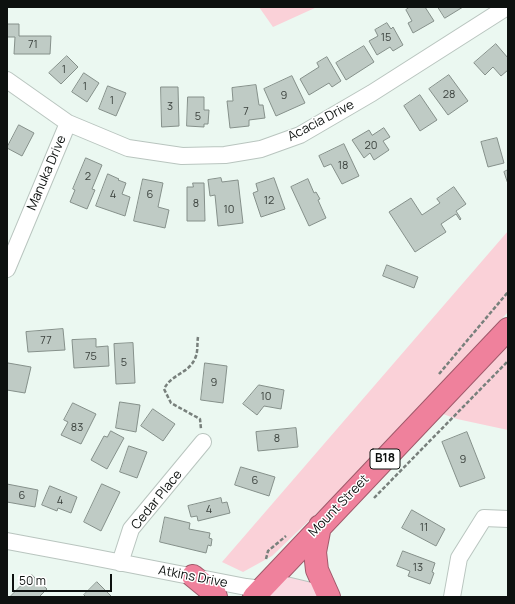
<!DOCTYPE html>
<html>
<head>
<meta charset="utf-8">
<style>
  body { margin:0 }
  #map { position:relative; width:515px; height:604px; overflow:hidden; background:#ebf8f1; font-family:Manrope,sans-serif }
  canvas { display:block }
  .frame { position:absolute; inset:0; border:8px solid #0d110f; pointer-events:none }
  .scale { position:absolute; left:12px; top:574px; width:100px; height:18px; box-sizing:border-box; border:2px solid #0d110f; border-top:0; padding-left:5px; font-size:12px; line-height:14px; white-space:nowrap; color:#0d110f; -webkit-text-stroke:3px #fff; paint-order:stroke }
</style>
</head>
<body>
<div id="map">
<canvas width="515" height="604"></canvas>
<div class="frame"></div>
<div class="scale">50 m</div>
</div>
<script>
const g = document.querySelector('canvas').getContext('2d');
g.lineJoin = 'round';
function paint(path, color) {
  g.fillStyle = color;
  g.fill(path, 'evenodd');
}
function trace(path, color, width, dash) {
  g.strokeStyle = color;
  g.lineWidth = width;
  g.lineCap = dash ? 'butt' : 'round';
  g.setLineDash(dash || []);
  g.stroke(path);
}
function write(font, color, halo, rows, align = 'center') {
  g.font = font + ' Manrope,sans-serif';
  g.lineWidth = 3;
  g.setLineDash([]);
  g.textBaseline = 'middle';
  g.strokeStyle = halo;
  g.fillStyle = color;
  for (const [text, x, y, turn = 0] of rows) {
    g.save();
    g.translate(x, y);
    g.rotate((+turn || 0) * Math.PI / 180);
    g.textAlign = isNaN(turn) ? turn : align;
    if (halo) g.strokeText(text, 0, 0);
    g.fillText(text, 0, 0);
    g.restore();
  }
}
paint(new Path2D(`
  M 259,7 L 317,7 L 273,27 Z
  M 508,231 L 508,312 L 369,463 L 272,556 L 243,572 L 222,562 Z
  M 508,341 L 508,430 L 457,419 L 440,413 Z`), '#fad1d8');
const building = new Path2D(`
  M 410,7 L 425,7 L 434,21 L 413,33 L 408,23 L 412,21 L 406,10 Z
  M 438,7 L 463,7 L 445,18 Z
  M 387,23 L 391,29 L 393,27 L 403,45 L 393,51 L 390,47 L 377,55 L 369,41 L 378,36 L 375,30 Z
  M 7,24 L 19,24 L 19,36 L 51,36 L 50,54 L 14,54 L 15,37 L 7,37 Z
  M 496,44 L 508,58 L 508,70 L 501,76 L 493,67 L 485,75 L 474,63 Z
  M 364,46 L 374,62 L 346,80 L 336,63 Z
  M 67,56 L 78,67 L 61,84 L 49,73 Z
  M 327,57 L 341,81 L 332,87 L 329,83 L 309,95 L 300,79 L 319,67 L 317,63 Z
  M 84,73 L 99,83 L 87,102 L 72,92 Z
  M 449,75 L 468,101 L 448,115 L 429,89 Z
  M 292,76 L 305,103 L 276,116 L 264,89 Z
  M 256,85 L 259,105 L 263,105 L 265,118 L 249,120 L 249,126 L 230,128 L 227,101 L 233,101 L 232,88 Z
  M 108,86 L 126,93 L 116,116 L 99,109 Z
  M 161,87 L 178,87 L 179,126 L 162,127 Z
  M 420,95 L 437,120 L 420,131 L 404,106 Z
  M 188,97 L 204,97 L 204,110 L 209,110 L 208,124 L 204,124 L 204,127 L 187,126 Z
  M 19,125 L 34,133 L 22,156 L 7,148 Z
  M 384,128 L 390,137 L 383,141 L 389,150 L 374,160 L 370,153 L 364,158 L 352,140 L 369,130 L 372,135 Z
  M 497,138 L 504,163 L 488,167 L 481,142 Z
  M 344,144 L 359,176 L 342,184 L 331,164 L 324,167 L 319,156 Z
  M 86,158 L 102,165 L 92,189 L 95,190 L 87,209 L 70,202 L 75,190 L 73,189 Z
  M 508,170 L 508,184 L 504,172 Z
  M 108,174 L 119,179 L 118,180 L 126,183 L 122,194 L 130,197 L 125,216 L 96,206 Z
  M 221,178 L 222,182 L 238,180 L 243,223 L 218,226 L 215,195 L 210,196 L 208,180 Z
  M 274,178 L 285,209 L 261,217 L 253,193 L 258,191 L 256,184 Z
  M 143,179 L 163,183 L 158,207 L 169,210 L 165,228 L 134,221 Z
  M 308,179 L 314,193 L 316,192 L 320,199 L 318,200 L 326,218 L 309,226 L 291,187 Z
  M 193,183 L 204,183 L 205,221 L 187,221 L 187,187 L 193,187 Z
  M 454,187 L 466,204 L 456,211 L 461,219 L 460,220 L 456,214 L 441,224 L 446,232 L 415,252 L 389,212 L 411,198 L 422,215 L 440,203 L 437,199 Z
  M 387,265 L 418,277 L 414,288 L 383,276 Z
  M 63,329 L 65,350 L 28,352 L 26,332 Z
  M 96,339 L 96,347 L 108,346 L 109,366 L 74,368 L 72,340 Z
  M 133,343 L 135,383 L 116,384 L 114,344 Z
  M 8,363 L 31,367 L 25,393 L 7,390 L 7,370 Z
  M 205,363 L 227,366 L 223,403 L 201,400 Z
  M 259,385 L 284,390 L 281,409 L 264,406 L 257,415 L 243,404 Z
  M 120,402 L 140,405 L 136,432 L 116,428 Z
  M 73,403 L 96,414 L 81,444 L 61,435 L 68,422 L 64,420 Z
  M 153,409 L 175,424 L 163,441 L 141,426 Z
  M 296,428 L 298,447 L 258,451 L 256,432 Z
  M 111,431 L 124,438 L 107,469 L 91,460 L 104,436 L 107,437 Z
  M 467,432 L 485,478 L 460,487 L 442,442 Z
  M 129,446 L 147,452 L 137,478 L 120,472 Z
  M 241,467 L 275,477 L 269,496 L 235,485 Z
  M 7,484 L 38,490 L 35,507 L 7,502 Z
  M 102,484 L 120,492 L 101,531 L 84,522 Z
  M 50,486 L 77,497 L 71,513 L 58,508 L 57,511 L 42,505 Z
  M 221,498 L 222,503 L 227,502 L 230,513 L 198,521 L 197,516 L 191,517 L 188,506 Z
  M 412,510 L 445,529 L 436,546 L 402,528 Z
  M 165,517 L 190,523 L 189,529 L 210,533 L 209,538 L 212,539 L 211,546 L 208,545 L 206,553 L 160,542 Z
  M 403,551 L 435,563 L 432,572 L 434,573 L 430,584 L 408,576 L 410,571 L 397,566 Z
  M 32,575 L 47,589 L 39,597 L 10,597 Z
  M 97,582 L 111,596 L 110,597 L 86,597 L 84,595 Z`);
paint(building, '#bfcbc5');
trace(building, '#85908a', 1);
const street = new Path2D(`
  M 7,80 L 68,123 L 7,269
  M 68,123 L 128,148 L 182,156 L 225,155 L 261,149 L 300,135 L 372,93 L 507,7
  M 7,541 L 82,555 L 246,587 L 262,589
  M 120,563 L 131,529 L 203,442
  M 452,597 L 459,558 L 484,518 L 508,519`);
const secondary = new Path2D(`
  M 262,589 L 281,587 L 323,597`);
const highway = new Path2D(`
  M 320,526 L 315,552 L 317,570 L 329,597
  M 193,576 L 215,594 L 216,597
  M 254,597 L 508,329`);
trace(street, '#b9c5bf', 18);
trace(secondary, '#b9c5bf', 24);
trace(highway, '#a05a6b', 24);
trace(new Path2D(`
  M 198,337 C 197,343 198,350 196,356 C 190,374 172,373 164,389 L 171,403 L 200,419 L 201,429
  M 439,374 L 508,292
  M 374,498 L 508,361
  M 266,559 L 268,551 L 286,536`), '#78807c', 2.5, [4, 2]);
trace(street, '#fff', 16);
trace(secondary, '#fad9e1', 22);
trace(highway, '#ef819c', 22);
write('11px', '#3a403c', null, [
  ["15",386,38],
  ["71",33,45],
  ["1",64,70],
  ["1",85,87],
  ["28",449,95],
  ["9",284,96],
  ["1",112,101],
  ["3",170,107],
  ["7",246,112],
  ["5",198,117],
  ["20",371,146],
  ["18",343,166],
  ["2",88,177],
  ["4",113,195],
  ["6",150,195],
  ["12",269,201],
  ["8",196,204],
  ["10",229,210],
  ["77",46,341],
  ["75",91,357],
  ["5",124,363],
  ["9",214,383],
  ["10",266,397],
  ["83",77,428],
  ["8",277,439],
  ["9",463,460],
  ["6",255,481],
  ["6",22,496],
  ["4",60,501],
  ["4",209,510],
  ["11",424,528],
  ["13",418,568]
]);
for (const [x, y, w] of [
  [385,459,30]
]) {
  const box = new Path2D();
  box.roundRect(x - w / 2, y - 10, w, 20, 3);
  g.fillStyle = '#fff';
  g.fill(box);
  trace(box, '#0d110f', 1);
}
write('bold 12px', '#0d110f', null, [
  ["B18",385,459]
]);
write('13px', '#0d110f', '#fff', [
  ["Acacia Drive",321,121,-28],
  ["Manuka Drive",47,173,-67],
  ["Cedar Place",157,500,-51],
  ["Mount Street",339,506,-46],
  ["Atkins Drive",193,577,11]
]);
</script>
</body>
</html>
